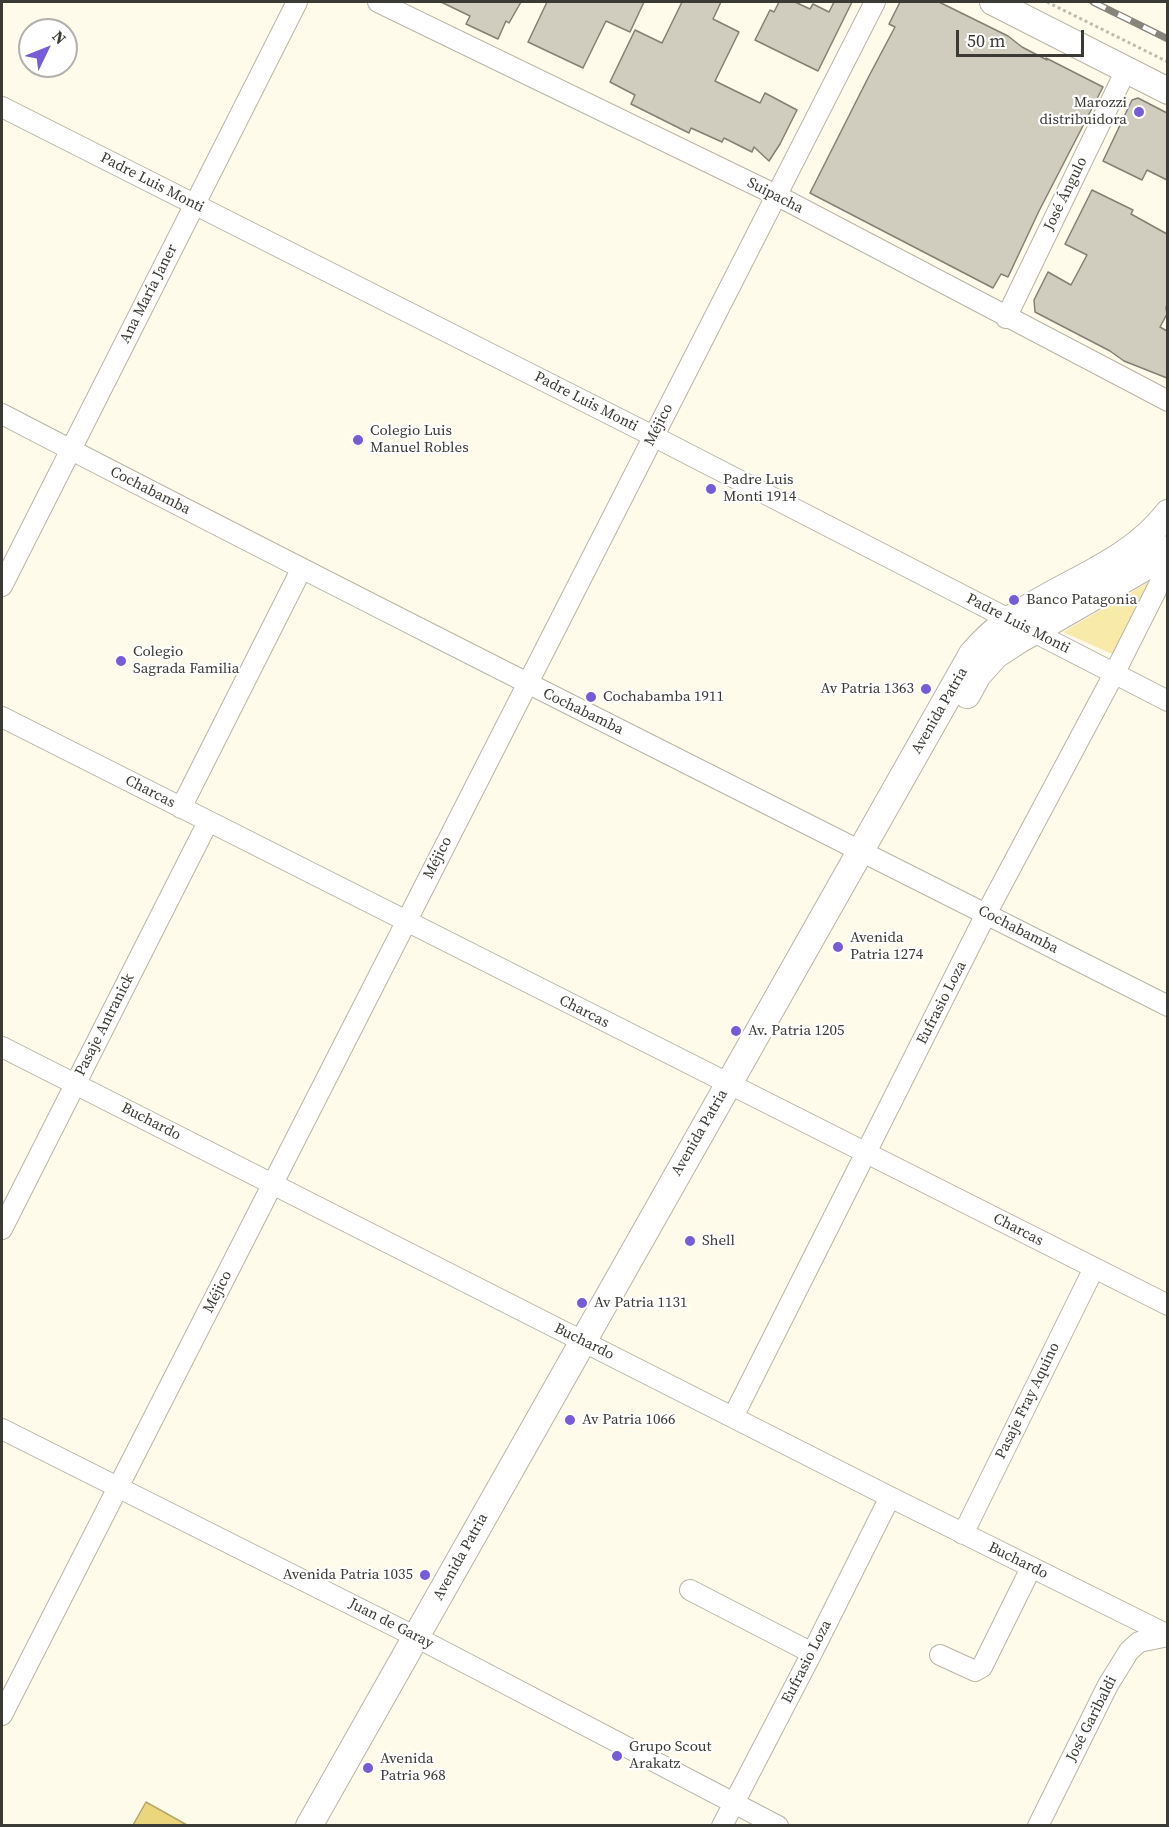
<!DOCTYPE html>
<html>
<head>
<meta charset="utf-8">
<style>
  body { margin:0 }
  #map { position:relative; width:1169px; height:1827px; overflow:hidden; background:#fefbeb; font-family:"Source Serif 4",serif }
  canvas { display:block }
  .frame { position:absolute; inset:0; border:3px solid #3b3a34; pointer-events:none }
  .north { position:absolute; left:18px; top:18px; width:60px; height:60px; box-sizing:border-box; background:#fff; border:2px solid #b1b0ae; border-radius:50%; rotate:47deg; font-size:16px; font-weight:700; line-height:24px; text-align:center; color:#3b3a34 }
  .north::after { content:''; display:block; margin:auto; width:21px; height:27px; background:#775cd7; clip-path:polygon(50% 0,100% 100%,50% 72%,0 100%) }
  .scale { position:absolute; left:956px; top:30px; width:128px; height:27px; box-sizing:border-box; border:3px solid #3b3a34; border-top:0; padding-left:8px; font-size:18px; line-height:21px; white-space:nowrap; color:#3b3a34; -webkit-text-stroke:4px #fff; paint-order:stroke }
</style>
</head>
<body>
<div id="map">
<canvas width="1169" height="1827"></canvas>
<div class="frame"></div>
<div class="north">N</div>
<div class="scale">50 m</div>
</div>
<script>
const g = document.querySelector('canvas').getContext('2d');
g.lineJoin = 'round';
function paint(path, color) {
  g.fillStyle = color;
  g.fill(path, 'evenodd');
}
function trace(path, color, width, dash) {
  g.strokeStyle = color;
  g.lineWidth = width;
  g.lineCap = dash ? 'butt' : 'round';
  g.setLineDash(dash || []);
  g.stroke(path);
}
function write(font, color, halo, rows, align = 'center') {
  g.font = font + ' "Source Serif 4",serif';
  g.lineWidth = 4.5;
  g.setLineDash([]);
  g.textBaseline = 'middle';
  g.strokeStyle = halo;
  g.fillStyle = color;
  for (const [text, x, y, turn = 0] of rows) {
    g.save();
    g.translate(x, y);
    g.rotate((+turn || 0) * Math.PI / 180);
    g.textAlign = isNaN(turn) ? turn : align;
    if (halo) g.strokeText(text, 0, 0);
    g.fillText(text, 0, 0);
    g.restore();
  }
}
paint(new Path2D(`
  M 1149,582 L 1114,655 L 1063,632 Z`), '#f8eaa9');
const water = new Path2D(`
  M 146,1802 L 187,1825 L 133,1825 Z`);
paint(water, '#ebd67e');
trace(water, '#b6a768', 1.5);
const building = new Path2D(`
  M 441,2 L 521,2 L 509,23 L 506,21 L 498,39 L 466,24 L 470,16 Z
  M 547,2 L 644,2 L 630,32 L 606,21 L 583,68 L 528,42 Z
  M 682,2 L 721,2 L 713,19 L 739,32 L 715,81 L 760,103 L 765,93 L 797,110 L 780,144 L 769,161 L 754,147 L 752,152 L 724,138 L 722,142 L 691,128 L 689,133 L 631,104 L 635,95 L 610,82 L 635,30 L 662,43 Z
  M 779,2 L 795,2 L 810,9 L 813,4 L 829,12 L 834,2 L 852,2 L 818,71 L 755,40 L 770,10 L 774,12 Z
  M 900,2 L 939,2 L 1008,36 L 1022,47 L 1047,60 L 1046,58 L 1103,87 L 1039,211 L 1008,277 L 1001,274 L 993,288 L 810,193 L 869,76 L 895,27 L 889,24 Z
  M 1138,98 L 1167,113 L 1167,180 L 1147,170 L 1142,180 L 1103,161 L 1132,100 Z
  M 1092,190 L 1133,210 L 1131,214 L 1167,234 L 1167,304 L 1166,308 L 1167,314 L 1160,327 L 1167,331 L 1167,378 L 1124,361 L 1110,351 L 1035,312 L 1034,300 L 1048,272 L 1071,285 L 1087,255 L 1065,244 Z`);
paint(building, '#d0cdbe');
trace(building, '#838073', 1.5);
const minor = new Path2D(`
  M 378,2 L 776,195 L 1168,401
  M 2,107 L 653,436 L 1168,701
  M 1006,318 L 1126,70
  M 2,414 C 389,615 778,809 1168,1006
  M 2,586 L 297,2
  M 2,717 L 1168,1305
  M 181,808 L 301,570
  M 2,1047 L 890,1497 L 1168,1635
  M 2,1229 L 208,822
  M 733,1417 L 986,914 L 1114,674 L 1168,567
  M 2,1429 L 416,1637 L 778,1826
  M 963,1534 L 1094,1268
  M 690,1590 L 812,1653
  M 940,1655 L 975,1671 L 982,1667 L 1031,1568
  M 2,1715 L 875,2
  M 722,1826 L 812,1653 L 890,1497
  M 1038,1826 L 1108,1685 L 1129,1651 L 1139,1642 L 1168,1636`);
const major = new Path2D(`
  M 993,2 L 1168,91
  M 967,695 L 978,675 L 996,655 L 1019,640 L 1149,565 L 1168,549
  M 309,1826 L 972,654 C 983,641 995,630 1009,620 C 1061,583 1128,565 1168,513`);
trace(minor, '#b8b5a6', 22);
trace(major, '#b8b5a6', 28);
trace(new Path2D(`
  M 1047,2 L 1168,62`), '#bebcaf', 3, [3, 3]);
trace(minor, '#fff', 20);
trace(major, '#fff', 26);
const rail = new Path2D(`
  M 1093,2 L 1168,39`);
trace(rail, '#87857b', 7);
trace(rail, '#fff', 4.5, [14]);
for (const [x, y, r, color] of [
  [1139,112,6,"#775cd7"],
  [358,440,6,"#775cd7"],
  [711,489,6,"#775cd7"],
  [1014,600,6,"#775cd7"],
  [121,661,6,"#775cd7"],
  [926,689,6,"#775cd7"],
  [591,697,6,"#775cd7"],
  [838,947,6,"#775cd7"],
  [736,1031,6,"#775cd7"],
  [690,1241,6,"#775cd7"],
  [582,1303,6,"#775cd7"],
  [570,1420,6,"#775cd7"],
  [425,1575,6,"#775cd7"],
  [617,1756,6,"#775cd7"],
  [368,1768,6,"#775cd7"]
]) {
  const dot = new Path2D();
  dot.arc(x, y, r, 0, 2 * Math.PI);
  g.fillStyle = color;
  g.fill(dot);
  trace(dot, '#fff', 2);
}
write('15px', '#3b3a34', '#fff', [
  ["Marozzi",1127,103,"right"],
  ["distribuidora",1127,120,"right"],
  ["Colegio Luis",370,431],
  ["Manuel Robles",370,448],
  ["Padre Luis",723,480],
  ["Monti 1914",723,497],
  ["Banco Patagonia",1026,600],
  ["Colegio",133,652],
  ["Sagrada Familia",133,669],
  ["Av Patria 1363",914,689,"right"],
  ["Cochabamba 1911",603,697],
  ["Avenida",850,938],
  ["Patria 1274",850,955],
  ["Av. Patria 1205",748,1031],
  ["Shell",702,1241],
  ["Av Patria 1131",594,1303],
  ["Av Patria 1066",582,1420],
  ["Avenida Patria 1035",413,1575,"right"],
  ["Grupo Scout",629,1747],
  ["Arakatz",629,1764],
  ["Avenida",380,1759],
  ["Patria 968",380,1776]
], 'left');
write('15px', '#3b3a34', '#fff', [
  ["Padre Luis Monti",152,183,27],
  ["José Ángulo",1066,194,-64],
  ["Suipacha",775,196,27],
  ["Ana María Janer",149,294,-63],
  ["Padre Luis Monti",586,402,27],
  ["Méjico",659,425,-63],
  ["Cochabamba",150,491,27],
  ["Padre Luis Monti",1018,624,27],
  ["Avenida Patria",940,711,-60],
  ["Cochabamba",583,712,26],
  ["Charcas",150,792,27],
  ["Méjico",438,858,-63],
  ["Cochabamba",1018,930,27],
  ["Eufrasio Loza",942,1003,-63],
  ["Charcas",584,1012,27],
  ["Pasaje Antranick",105,1025,-63],
  ["Buchardo",151,1122,27],
  ["Avenida Patria",700,1133,-60],
  ["Charcas",1018,1230,27],
  ["Méjico",218,1292,-63],
  ["Buchardo",584,1342,26],
  ["Pasaje Fray Aquino",1028,1401,-64],
  ["Avenida Patria",461,1557,-61],
  ["Buchardo",1018,1561,26],
  ["Juan de Garay",391,1624,27],
  ["Eufrasio Loza",807,1662,-63],
  ["José Garibaldi",1092,1719,-63]
]);
</script>
</body>
</html>
